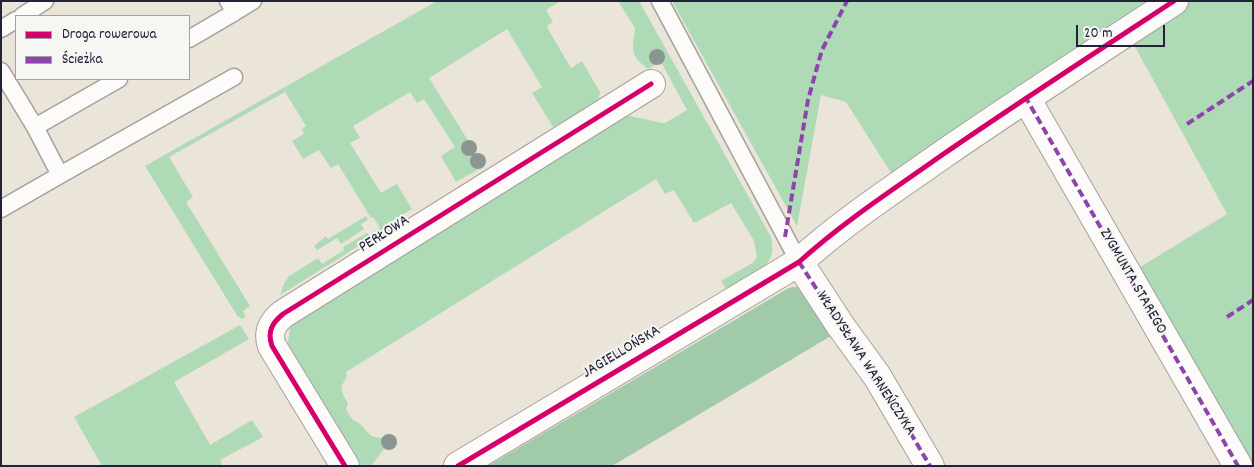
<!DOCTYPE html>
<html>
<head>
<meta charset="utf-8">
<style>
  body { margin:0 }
  #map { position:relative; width:1254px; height:467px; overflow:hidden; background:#eae4d9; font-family:Dekko,sans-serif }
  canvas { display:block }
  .frame { position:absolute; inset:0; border:2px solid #22223b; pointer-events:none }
  .legend { position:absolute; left:15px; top:15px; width:175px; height:65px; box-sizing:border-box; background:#f6f6f2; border:1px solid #a1a1a9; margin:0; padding:6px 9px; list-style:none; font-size:15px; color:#22223b }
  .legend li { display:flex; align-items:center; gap:10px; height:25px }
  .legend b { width:25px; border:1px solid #a1a1a9 }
  .scale { position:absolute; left:1076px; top:25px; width:89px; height:22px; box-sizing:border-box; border:2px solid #22223b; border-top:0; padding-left:6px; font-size:15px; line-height:18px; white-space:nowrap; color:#22223b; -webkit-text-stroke:4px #f6f6f2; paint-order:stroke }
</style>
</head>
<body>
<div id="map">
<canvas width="1254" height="467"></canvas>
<div class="frame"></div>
<ul class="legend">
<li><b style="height:6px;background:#d6006c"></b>Droga rowerowa</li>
<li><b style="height:6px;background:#8e44ad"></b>Ścieżka</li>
</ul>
<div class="scale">20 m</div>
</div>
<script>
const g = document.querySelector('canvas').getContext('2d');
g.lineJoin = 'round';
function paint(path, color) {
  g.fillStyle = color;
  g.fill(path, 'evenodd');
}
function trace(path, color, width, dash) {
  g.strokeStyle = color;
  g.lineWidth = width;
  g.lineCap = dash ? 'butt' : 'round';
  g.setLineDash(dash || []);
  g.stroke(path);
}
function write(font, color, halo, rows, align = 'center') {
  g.font = font + ' Dekko,sans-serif';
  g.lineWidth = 4;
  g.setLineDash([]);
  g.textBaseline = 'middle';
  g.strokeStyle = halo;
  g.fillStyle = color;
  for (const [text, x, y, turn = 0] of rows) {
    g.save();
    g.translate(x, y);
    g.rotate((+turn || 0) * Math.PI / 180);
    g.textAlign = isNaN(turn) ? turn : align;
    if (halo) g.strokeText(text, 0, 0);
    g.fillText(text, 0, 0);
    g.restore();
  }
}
paint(new Path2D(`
  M 437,1 L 560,1 L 546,10 L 553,22 L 547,26 L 548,29 L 571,68 L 582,61 L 600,92 L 598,101 L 553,127 L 532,93 L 542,87 L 507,29 L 429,78 L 484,166 L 456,182 L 441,156 L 455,147 L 424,99 L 417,103 L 410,92 L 353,126 L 360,138 L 350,143 L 381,193 L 397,184 L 412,209 L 387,224 L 389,227 L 280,295 L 284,284 L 289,276 L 318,258 L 322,264 L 344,250 L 343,247 L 367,233 L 369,235 L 380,228 L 373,217 L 371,218 L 338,164 L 331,168 L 319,150 L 303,159 L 292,141 L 304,134 L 302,129 L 306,126 L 285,92 L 169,157 L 193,197 L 186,202 L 250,306 L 243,311 L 246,317 L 241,319 L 239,316 L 238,317 L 145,166 Z
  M 618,1 L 639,1 L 771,237 C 776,258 767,266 750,276 C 742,280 735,285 727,290 L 721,281 L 754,262 L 757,257 L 754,241 L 731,203 L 694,223 L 674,190 L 665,194 L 656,179 L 346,372 L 347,376 C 339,390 341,390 348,404 L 346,409 C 348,413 350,417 353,420 C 355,421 358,422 360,424 C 370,433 366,437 383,438 L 381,444 L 384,449 L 371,466 L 362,466 L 288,344 L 290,326 L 624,117 L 630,116 L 662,123 L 665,123 L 687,110 L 661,62 L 648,69 C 628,54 633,49 635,28 Z
  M 672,1 L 1253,1 L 1253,466 L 1252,466 L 1242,449 L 1140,267 L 1227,214 L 1122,23 L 893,176 L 846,102 L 821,95 L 797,226 Z
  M 366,216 L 368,220 L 361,224 L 364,229 L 341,244 L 337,238 L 317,250 L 314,246 L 326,236 L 328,239 Z
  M 240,325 L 249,339 L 174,382 L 210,445 L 252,420 L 263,437 L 220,460 L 223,466 L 102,466 L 74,417 Z`), '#aedbb5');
paint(new Path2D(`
  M 792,287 L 797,287 L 802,290 L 831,336 L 612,466 L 488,466 L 787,289 Z`), '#a1caa8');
const service = new Path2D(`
  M 660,1 L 799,262
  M 235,12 L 253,1
  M 22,16 L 45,1
  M 1,29 L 16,20
  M 189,39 L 235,12 L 228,1
  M 1,71 L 35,127 L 60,175 L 1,209
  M 35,127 L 119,79
  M 60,175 L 234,77`);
const minor = new Path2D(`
  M 1026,98 L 1238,466
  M 799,262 L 840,325 L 877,376 L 930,466
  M 345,466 L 272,346 C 267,332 272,323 283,314 L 651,84
  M 458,466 L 799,262 C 843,222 894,189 942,155 C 1019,102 1096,52 1174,1`);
trace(service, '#a4a19e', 19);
trace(minor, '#a4a19e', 30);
trace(service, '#fcfbf9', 16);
trace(minor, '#fcfbf9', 28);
trace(new Path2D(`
  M 1024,99 L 1026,98 L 1238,466
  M 1187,124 L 1253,81
  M 785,237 L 808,100 L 816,71 L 822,50 L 847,1
  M 799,262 L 840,325 L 877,376 L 930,466
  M 1227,317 L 1253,300`), '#8e44ad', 4, [8, 4]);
trace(new Path2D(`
  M 345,466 L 272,346 C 267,332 272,323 283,314 L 651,84
  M 458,466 L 799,262 C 843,222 894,189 942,155 C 1019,102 1096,52 1174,1`), '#d6006c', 5);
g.fillStyle = '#8b9692';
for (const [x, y] of [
  [657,57],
  [469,148],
  [478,161],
  [389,442]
]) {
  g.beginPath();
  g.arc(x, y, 8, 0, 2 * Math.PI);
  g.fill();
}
write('16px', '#22223b', '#f6f6f2', [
  ["PERŁOWA",385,235,-32],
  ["ZYGMUNTA STAREGO",1132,282,60],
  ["JAGIELLOŃSKA",622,353,-31],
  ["WŁADYSŁAWA WARNEŃCZYKA",865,364,57]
]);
</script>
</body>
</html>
